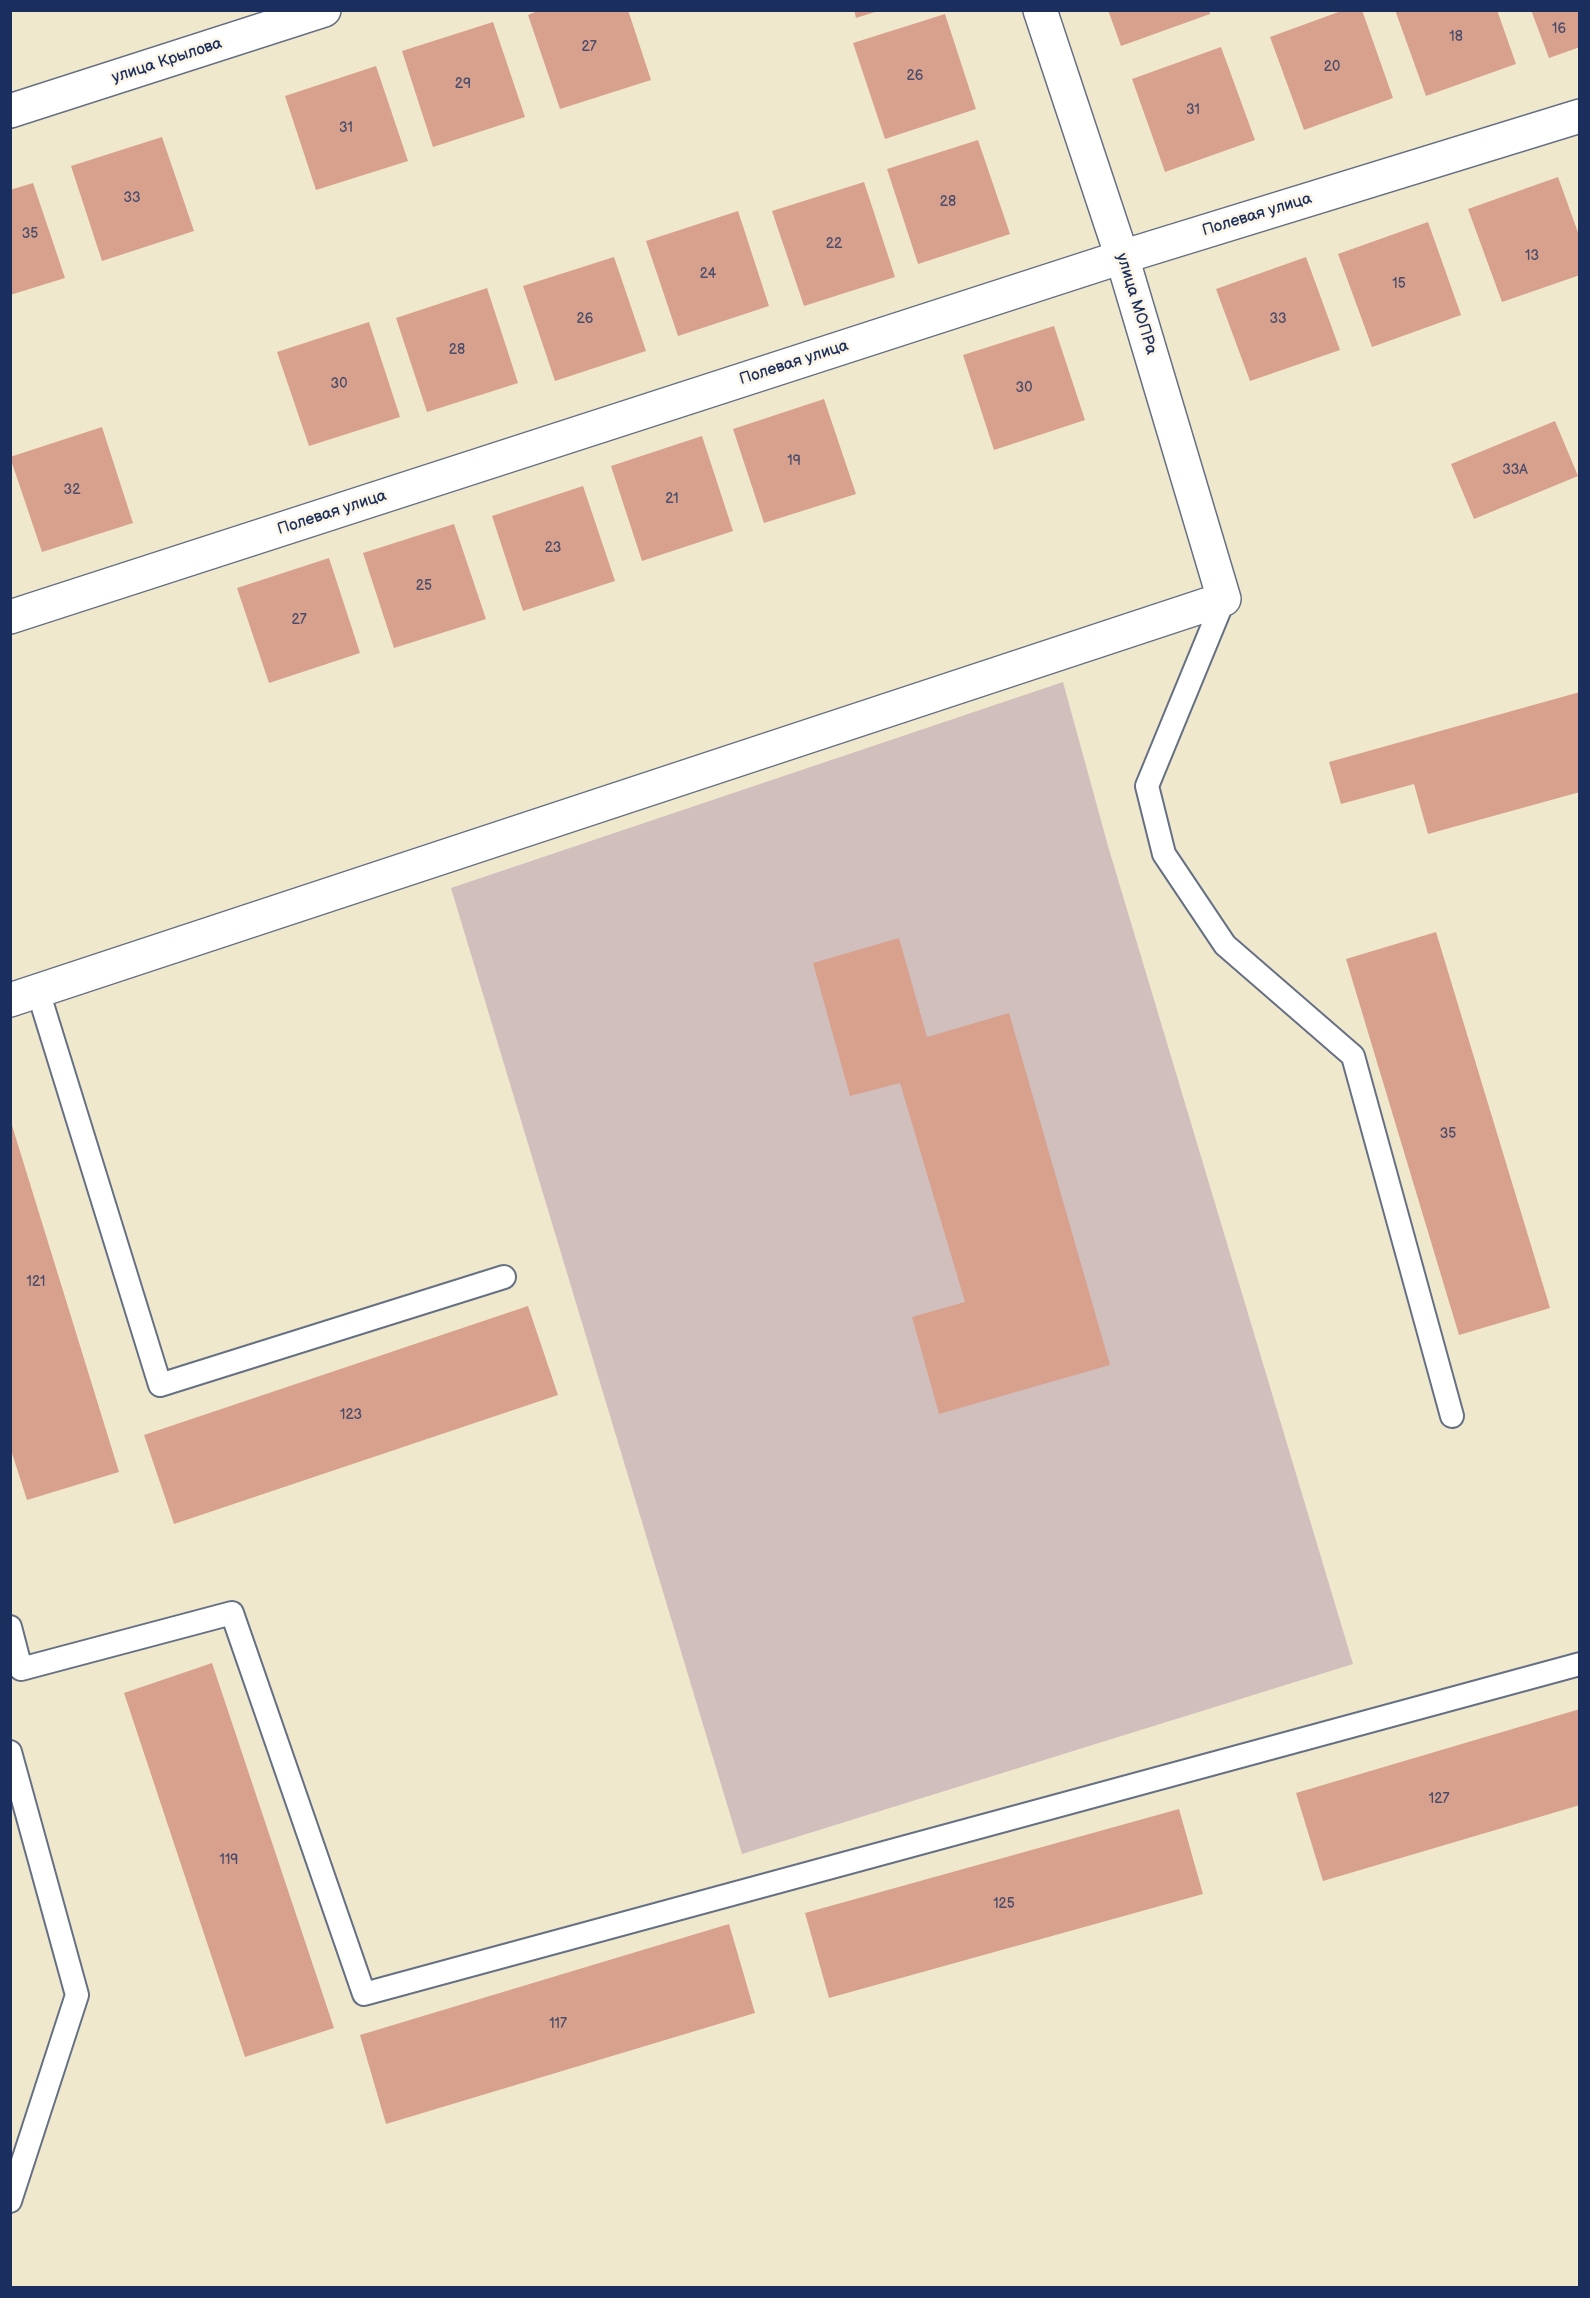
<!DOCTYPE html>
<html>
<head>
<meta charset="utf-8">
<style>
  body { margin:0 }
  #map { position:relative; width:1590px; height:2298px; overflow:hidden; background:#f0e8cc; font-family:"Balsamiq Sans",sans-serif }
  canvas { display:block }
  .frame { position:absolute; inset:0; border:12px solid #1b2f5e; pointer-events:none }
</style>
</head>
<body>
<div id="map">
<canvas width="1590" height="2298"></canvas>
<div class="frame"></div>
</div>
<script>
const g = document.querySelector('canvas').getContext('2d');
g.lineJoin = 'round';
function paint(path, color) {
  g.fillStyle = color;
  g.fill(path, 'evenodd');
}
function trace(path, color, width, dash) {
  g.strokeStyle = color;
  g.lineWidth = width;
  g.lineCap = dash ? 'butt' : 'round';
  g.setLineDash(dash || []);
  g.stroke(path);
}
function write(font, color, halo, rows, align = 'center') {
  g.font = font + ' "Balsamiq Sans",sans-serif';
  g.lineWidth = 5;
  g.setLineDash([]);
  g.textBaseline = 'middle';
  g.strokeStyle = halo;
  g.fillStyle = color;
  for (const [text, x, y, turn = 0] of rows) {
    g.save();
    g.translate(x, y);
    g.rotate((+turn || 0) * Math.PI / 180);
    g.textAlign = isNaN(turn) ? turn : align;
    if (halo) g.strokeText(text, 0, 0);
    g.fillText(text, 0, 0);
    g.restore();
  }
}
paint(new Path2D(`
  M 1063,682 L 1108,846 L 1353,1664 L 742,1854 L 451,888 Z`), '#d1bfbe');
paint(new Path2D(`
  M 540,10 L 628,10 L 651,80 L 560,109 L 528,15 Z
  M 854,10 L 877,10 L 878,11 L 856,18 Z
  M 1108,10 L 1209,10 L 1210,14 L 1121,46 Z
  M 1344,10 L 1362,10 L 1393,98 L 1304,130 L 1270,37 Z
  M 1395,10 L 1497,10 L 1516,64 L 1426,96 Z
  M 1531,10 L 1580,10 L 1580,47 L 1549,58 Z
  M 945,14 L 976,109 L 885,139 L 853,43 Z
  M 493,22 L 525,117 L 433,147 L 402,51 Z
  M 1221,47 L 1255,140 L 1165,172 L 1132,79 Z
  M 376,66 L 408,161 L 316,190 L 285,96 Z
  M 162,137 L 194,231 L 102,261 L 71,166 Z
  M 978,140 L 1010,234 L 918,264 L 887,169 Z
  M 1558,177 L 1580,238 L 1580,275 L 1502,302 L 1468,209 Z
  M 864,182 L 895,277 L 804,306 L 772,211 Z
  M 33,183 L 65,278 L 10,295 L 10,190 Z
  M 738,211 L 769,306 L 678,336 L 646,241 Z
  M 1428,222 L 1461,315 L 1372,347 L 1338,254 Z
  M 614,257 L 646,351 L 555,381 L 523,286 Z
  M 1306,257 L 1340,350 L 1250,381 L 1216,289 Z
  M 487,288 L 518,383 L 427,412 L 396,318 Z
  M 369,322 L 400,417 L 309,446 L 277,352 Z
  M 1054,326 L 1085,420 L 994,450 L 963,355 Z
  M 824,399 L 856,494 L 764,523 L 733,429 Z
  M 1555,421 L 1578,476 L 1474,519 L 1451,464 Z
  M 102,427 L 133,523 L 42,552 L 10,457 Z
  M 702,436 L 733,531 L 642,561 L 611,466 Z
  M 583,486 L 615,581 L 523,611 L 492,516 Z
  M 454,524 L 486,619 L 394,648 L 363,553 Z
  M 329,558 L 360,653 L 269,683 L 237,588 Z
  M 1580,692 L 1580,792 L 1428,834 L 1414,784 L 1341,804 L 1329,762 Z
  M 1436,932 L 1550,1308 L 1459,1335 L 1346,959 Z
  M 899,938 L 927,1037 L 1009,1013 L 1110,1365 L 939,1414 L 912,1317 L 965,1302 L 900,1083 L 850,1096 L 813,963 Z
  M 10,1119 L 119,1472 L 27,1500 L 10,1447 Z
  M 528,1306 L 558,1395 L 174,1524 L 144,1435 Z
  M 212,1663 L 334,2028 L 245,2057 L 124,1693 Z
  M 1580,1709 L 1580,1805 L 1323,1881 L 1296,1793 Z
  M 1179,1809 L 1203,1894 L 829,1998 L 805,1913 Z
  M 729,1924 L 755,2013 L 386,2124 L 360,2035 Z`), '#d7a18d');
const service = new Path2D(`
  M 1224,599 L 1147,786 L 1164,854 L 1225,945 L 1353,1056 L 1452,1416
  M 38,991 L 160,1385 L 504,1277
  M 10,1627 L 21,1669 L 232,1613 L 364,1994 L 1580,1664
  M 10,1752 L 77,1995 L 10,2201`);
const minor = new Path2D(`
  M 10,111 L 324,10
  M 10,617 L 1122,257 L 1580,116
  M 10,1000 L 1224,599 L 1122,257 L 1040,10`);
trace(service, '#667084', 26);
trace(minor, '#667084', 36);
trace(service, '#fff', 22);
trace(minor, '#fff', 33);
write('14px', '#4a4c6a', null, [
  ["16",1559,29],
  ["18",1456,37],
  ["27",589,47],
  ["20",1332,67],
  ["26",915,76],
  ["29",463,84],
  ["31",1193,110],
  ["31",346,128],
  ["33",132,198],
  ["28",948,202],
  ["35",30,234],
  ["22",834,244],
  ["13",1532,256],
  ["24",708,274],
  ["15",1399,284],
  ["26",585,319],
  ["33",1278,319],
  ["28",457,350],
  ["30",339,384],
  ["30",1024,388],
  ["19",794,461],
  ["33А",1515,470],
  ["32",72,490],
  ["21",672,499],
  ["23",553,548],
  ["25",424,586],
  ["27",299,620],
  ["35",1448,1134],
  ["121",36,1282],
  ["123",351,1415],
  ["127",1439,1799],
  ["119",229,1860],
  ["125",1004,1904],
  ["117",558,2024]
]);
write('16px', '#1b2f5e', '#fcf5e5', [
  ["улица Крылова",167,61,-18],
  ["Полевая улица",1257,215,-17],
  ["улица МОПРа",1136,304,73],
  ["Полевая улица",794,363,-18],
  ["Полевая улица",332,513,-18]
]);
</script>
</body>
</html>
